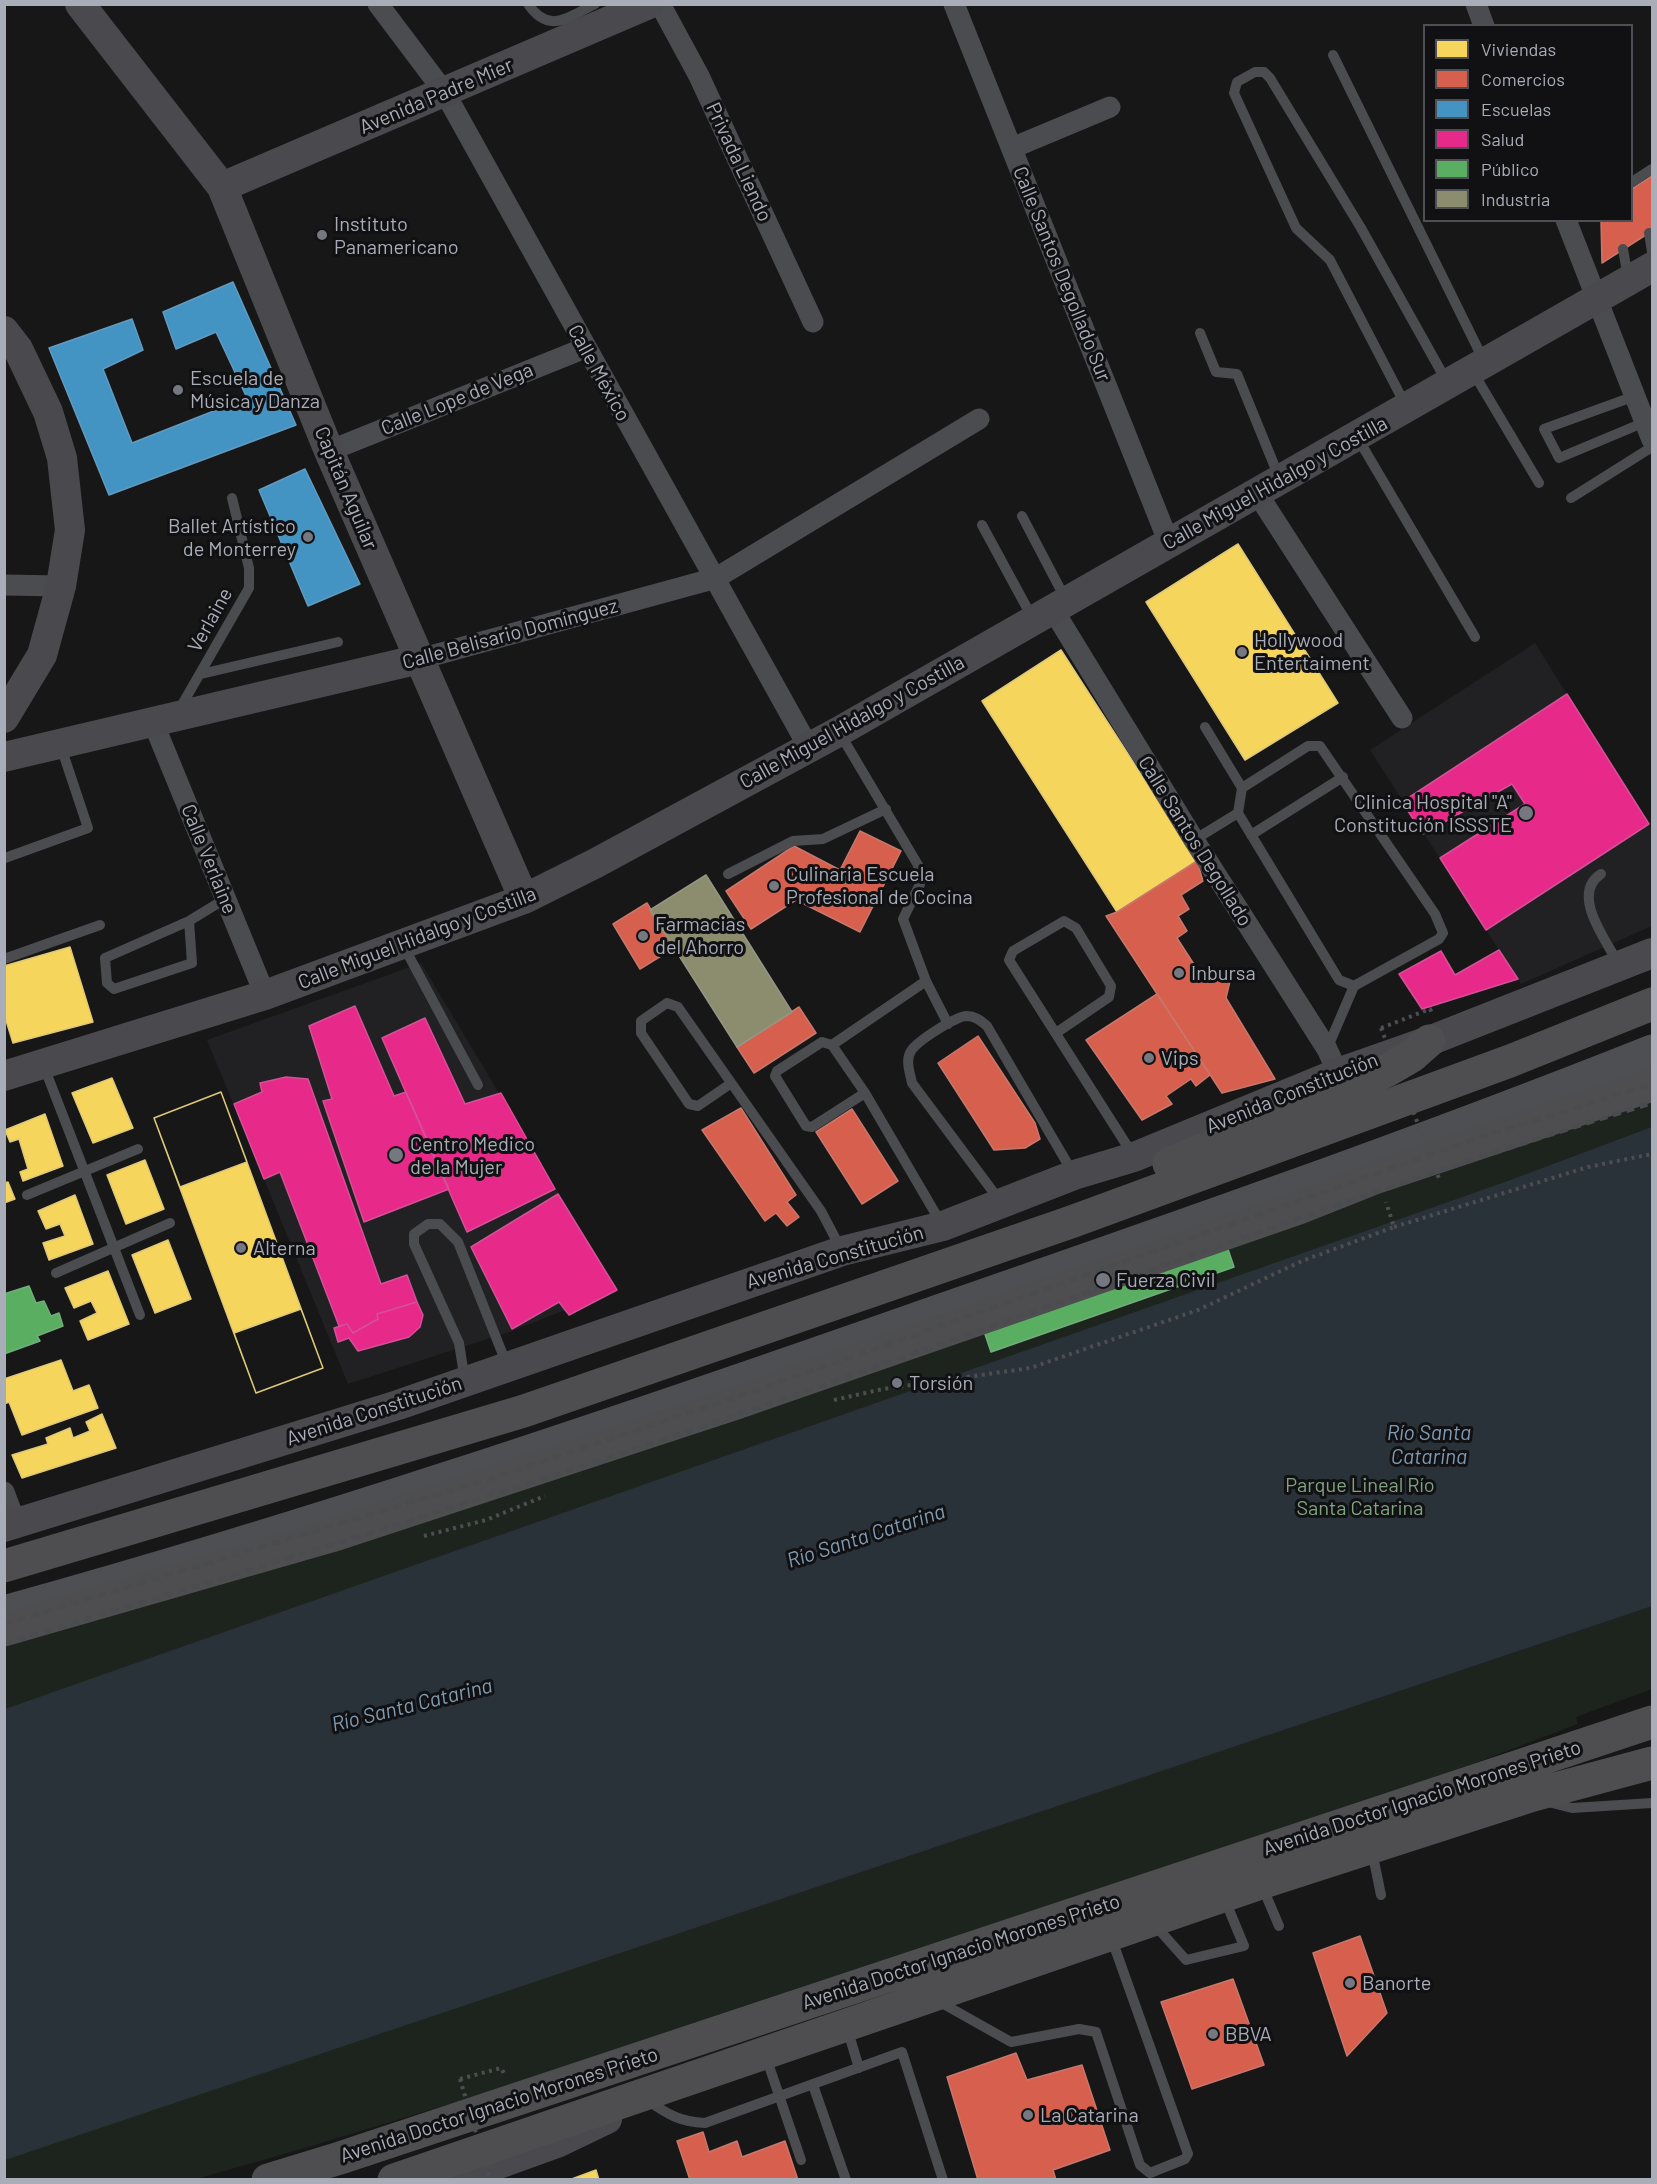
<!DOCTYPE html>
<html>
<head>
<meta charset="utf-8">
<style>
  body { margin:0 }
  #map { position:relative; width:1657px; height:2184px; overflow:hidden; background:#171717; font-family:Barlow,sans-serif }
  canvas { display:block }
  .frame { position:absolute; inset:0; border:6px solid #a8adb8; pointer-events:none }
  .legend { position:absolute; left:1423px; top:24px; width:210px; height:198px; box-sizing:border-box; background:#111113; border:2px solid #4d4f55; margin:0; padding:8px 10px; list-style:none; font-size:18px; color:#a8adb8 }
  .legend li { display:flex; align-items:center; gap:12px; height:30px }
  .legend b { width:30px; border:2px solid #4d4f55 }
</style>
</head>
<body>
<div id="map">
<canvas width="1657" height="2184"></canvas>
<div class="frame"></div>
<ul class="legend">
<li><b style="height:16px;background:#f6d55c"></b>Viviendas</li>
<li><b style="height:16px;background:#d6604d"></b>Comercios</li>
<li><b style="height:16px;background:#4393c3"></b>Escuelas</li>
<li><b style="height:16px;background:#e7298a"></b>Salud</li>
<li><b style="height:16px;background:#5aae61"></b>Público</li>
<li><b style="height:16px;background:#8c8c6e"></b>Industria</li>
</ul>
</div>
<script>
const g = document.querySelector('canvas').getContext('2d');
g.lineJoin = 'round';
function paint(path, color) {
  g.fillStyle = color;
  g.fill(path, 'evenodd');
}
function trace(path, color, width, dash) {
  g.strokeStyle = color;
  g.lineWidth = width;
  g.lineCap = dash ? 'butt' : 'round';
  g.setLineDash(dash || []);
  g.stroke(path);
}
function write(font, color, halo, rows, align = 'center') {
  g.font = font + ' Barlow,sans-serif';
  g.lineWidth = 6;
  g.setLineDash([]);
  g.textBaseline = 'middle';
  g.strokeStyle = halo;
  g.fillStyle = color;
  for (const [text, x, y, turn = 0] of rows) {
    g.save();
    g.translate(x, y);
    g.rotate((+turn || 0) * Math.PI / 180);
    g.textAlign = isNaN(turn) ? turn : align;
    if (halo) g.strokeText(text, 0, 0);
    g.fillText(text, 0, 0);
    g.restore();
  }
}
paint(new Path2D(`
  M 1535,643 L 1652,830 L 1652,926 L 1521,984 L 1370,750 Z
  M 421,963 L 617,1290 L 569,1315 L 565,1310 L 509,1332 L 348,1384 L 207,1040 Z`), '#212123');
paint(new Path2D(`
  M 1652,1089 L 1652,1689 L 1576,1717 L 1578,1724 L 1470,1765 L 631,2049 L 298,2150 L 196,2179 L 5,2180 L 5,1633 Z`), '#1d241e');
paint(new Path2D(`
  M 1652,1127 L 1652,1606 L 5,2160 L 5,1709 L 1508,1181 Z`), '#2a3239');
const homes = new Path2D(`
  M 1238,544 L 1338,703 L 1245,760 L 1146,602 Z
  M 1061,650 L 1197,861 L 1117,912 L 982,701 Z
  M 70,947 L 93,1022 L 13,1043 L 4,1014 L 4,966 Z
  M 112,1078 L 133,1128 L 93,1143 L 72,1093 Z
  M 221,1092 L 323,1368 L 256,1393 L 154,1118 Z
  M 221,1092 L 247,1162 L 180,1187 L 154,1118 Z
  M 45,1114 L 63,1166 L 23,1181 L 20,1172 L 28,1169 L 19,1139 L 10,1142 L 5,1130 Z
  M 145,1160 L 164,1209 L 126,1224 L 107,1175 Z
  M 8,1182 L 15,1199 L 4,1203 L 4,1183 Z
  M 75,1195 L 93,1244 L 49,1260 L 43,1243 L 65,1236 L 60,1224 L 46,1229 L 38,1211 Z
  M 168,1240 L 191,1299 L 155,1313 L 132,1255 Z
  M 108,1271 L 129,1324 L 88,1340 L 80,1321 L 97,1313 L 91,1301 L 74,1308 L 65,1288 Z
  M 301,1309 L 323,1368 L 256,1393 L 234,1333 Z
  M 61,1360 L 73,1391 L 89,1385 L 98,1408 L 22,1435 L 9,1402 L 4,1404 L 4,1379 Z
  M 102,1414 L 116,1448 L 22,1478 L 12,1455 L 48,1444 L 46,1438 L 70,1428 L 73,1438 L 90,1431 L 86,1422 Z
  M 596,2170 L 599,2180 L 569,2180 Z`);
paint(homes, '#f6d55c');
trace(homes, '#dfc978', 1.5);
const shops = new Path2D(`
  M 1652,176 L 1652,231 L 1602,263 L 1601,220 L 1632,220 L 1632,189 Z
  M 860,831 L 901,851 L 860,932 L 796,900 L 751,929 L 726,891 L 794,846 L 840,870 Z
  M 1197,861 L 1203,881 L 1181,895 L 1189,909 L 1178,916 L 1187,931 L 1177,938 L 1197,969 L 1231,977 L 1226,998 L 1275,1079 L 1222,1093 L 1106,916 L 1117,912 Z
  M 647,903 L 674,948 L 640,969 L 613,924 Z
  M 1157,994 L 1210,1075 L 1196,1086 L 1191,1079 L 1166,1096 L 1172,1104 L 1142,1120 L 1086,1040 Z
  M 799,1007 L 816,1033 L 754,1073 L 737,1047 Z
  M 978,1036 L 1035,1123 L 1040,1139 L 1025,1148 L 994,1150 L 938,1063 Z
  M 741,1108 L 796,1195 L 787,1202 L 799,1217 L 787,1226 L 776,1213 L 765,1221 L 702,1130 Z
  M 852,1109 L 898,1181 L 862,1204 L 816,1132 Z
  M 1360,1936 L 1387,2013 L 1347,2056 L 1313,1953 Z
  M 1233,1979 L 1264,2065 L 1192,2089 L 1161,2002 Z
  M 1016,2053 L 1027,2080 L 1082,2065 L 1110,2150 L 1053,2170 L 1056,2180 L 978,2180 L 947,2077 Z
  M 703,2132 L 709,2152 L 737,2141 L 742,2157 L 785,2141 L 798,2180 L 690,2180 L 677,2141 Z`);
paint(shops, '#d6604d');
trace(shops, '#c8776d', 1.5);
const schools = new Path2D(`
  M 233,282 L 296,425 L 109,495 L 49,348 L 132,319 L 143,350 L 103,369 L 132,443 L 247,398 L 216,332 L 176,349 L 163,312 Z
  M 305,469 L 360,584 L 308,606 L 259,490 Z`);
paint(schools, '#4393c3');
trace(schools, '#619bc0', 1.5);
const health = new Path2D(`
  M 1567,694 L 1649,824 L 1486,930 L 1440,858 L 1525,804 L 1512,784 L 1423,834 L 1402,802 Z
  M 1499,950 L 1518,979 L 1422,1009 L 1399,974 L 1441,951 L 1455,975 Z
  M 355,1006 L 394,1096 L 406,1092 L 449,1189 L 364,1222 L 323,1101 L 332,1099 L 309,1026 Z
  M 425,1018 L 465,1104 L 501,1093 L 555,1189 L 467,1232 L 382,1038 Z
  M 286,1077 L 308,1079 L 381,1284 L 407,1275 L 417,1302 L 377,1314 L 378,1319 L 353,1333 L 347,1324 L 339,1326 L 280,1172 L 264,1179 L 234,1104 L 262,1092 L 260,1083 Z
  M 558,1194 L 617,1290 L 569,1315 L 559,1302 L 512,1329 L 471,1247 Z
  M 417,1302 L 423,1315 L 420,1327 L 409,1337 L 358,1351 L 349,1338 L 338,1342 L 334,1328 L 347,1324 L 353,1333 L 378,1319 L 377,1314 Z`);
paint(health, '#e7298a');
trace(health, '#d45198', 1.5);
const public = new Path2D(`
  M 1214,1208 L 1234,1267 L 991,1352 L 971,1293 Z
  M 29,1286 L 36,1303 L 44,1301 L 51,1316 L 59,1313 L 63,1326 L 37,1336 L 40,1341 L 4,1354 L 4,1294 Z`);
paint(public, '#5aae61');
trace(public, '#71ae7b', 1.5);
const industry = new Path2D(`
  M 706,875 L 792,1012 L 737,1047 L 650,910 Z`);
paint(industry, '#8c8c6e');
trace(industry, '#949684', 1.5);
trace(new Path2D(`
  M 1381,1028 L 1430,1009 L 1433,1015
  M 1394,1227 L 1588,1167 L 1652,1154
  M 834,1400 L 883,1389 L 1030,1368 L 1198,1310 L 1302,1261 L 1394,1227 L 1386,1202
  M 424,1536 L 486,1520 L 545,1496
  M 460,2079 L 501,2068 L 505,2075`), '#4d4e52', 4, [3, 4.5]);
trace(new Path2D(`
  M 528,4 C 549,35 569,17 595,4
  M 1333,55 L 1484,361
  M 1632,182 L 1652,169
  M 1649,233 L 1652,252
  M 1623,249 L 1628,278
  M 1200,333 L 1216,372 L 1237,374 L 1279,477
  M 1473,372 L 1539,483
  M 1635,396 L 1544,429 L 1559,458 L 1645,422
  M 1406,406 L 1330,260 L 1296,228 L 1234,93 L 1237,82 L 1255,72 L 1264,72 L 1270,78 L 1361,228 L 1447,382
  M 1357,437 L 1475,637
  M 1571,498 L 1652,447
  M 1022,516 L 1066,600
  M 982,525 L 1033,619
  M 201,674 L 338,642
  M 179,710 L 249,588 L 249,568 L 232,498
  M 1205,727 L 1242,788 L 1238,813 L 1339,980 L 1354,986 L 1439,939 L 1443,933 L 1435,914 L 1320,746 L 1308,746 L 1242,788
  M 1251,835 L 1343,777
  M 1194,840 L 1238,813
  M 5,858 L 88,828 L 60,744
  M 728,874 L 793,841 L 823,839 L 886,809
  M 1601,874 C 1570,894 1606,940 1618,963
  M 189,921 L 192,963 L 114,989 L 107,983 L 105,958 L 189,921 L 225,899
  M 403,945 L 478,1085
  M 4,959 L 100,925
  M 926,981 L 948,1024
  M 1056,1033 L 1109,997 L 1111,986 L 1076,928 L 1064,921 L 1013,951 L 1009,960 L 1133,1155
  M 832,1045 L 926,981 L 903,919 L 920,884 L 918,865 L 839,732
  M 1327,1049 L 1354,986
  M 43,1064 L 140,1315
  M 730,1084 L 698,1106 L 689,1104 L 641,1033 L 641,1021 L 667,1003 L 678,1007 L 821,1211 L 841,1249
  M 865,1093 L 812,1127 L 806,1126 L 775,1076 L 777,1071 L 822,1042 L 832,1045 L 865,1093 L 941,1223
  M 27,1195 L 138,1149
  M 1000,1201 L 912,1083 C 910,1073 905,1060 911,1051 C 917,1041 955,1017 966,1016 C 975,1016 980,1020 987,1026 L 1073,1173
  M 56,1273 L 170,1223
  M 465,1381 L 459,1343 L 414,1244 L 414,1234 L 428,1224 L 440,1224 L 458,1242 L 507,1365
  M 1544,1801 L 1572,1808 L 1652,1803
  M 1372,1851 L 1381,1895
  M 1262,1886 L 1279,1926
  M 1153,1923 L 1186,1960 L 1244,1946 L 1225,1900
  M 938,2001 L 1011,2042 L 1079,2029 L 1096,2032 L 1140,2165 L 1150,2173 L 1185,2159 L 1188,2154 L 1111,1937
  M 847,2028 L 859,2068
  M 766,2057 L 801,2160
  M 813,2085 L 846,2180
  M 647,2100 C 667,2114 680,2122 705,2123 L 902,2052 L 943,2180`), '#4b4c50', 10);
trace(new Path2D(`
  M 378,4 L 445,93 L 809,748
  M 660,4 L 699,76 L 813,322
  M 954,4 L 1169,543
  M 1476,4 L 1484,26
  M 1012,148 L 1110,107
  M 1566,220 L 1652,440
  M 329,451 L 585,348
  M 1257,493 L 1402,718
  M 4,585 L 61,586
  M 1052,608 L 1194,840 L 1327,1049 L 1338,1073
  M 420,659 L 716,578 L 979,419
  M 153,722 L 265,995
  M 4,1492 L 16,1524`), '#4b4c50', 21);
trace(new Path2D(`
  M 80,4 L 222,187 L 329,451 L 524,899
  M 222,187 L 649,4
  M 4,331 L 18,349 L 48,412 L 62,458 L 70,530 L 61,586 L 42,655 L 4,718
  M 4,757 L 420,659
  M 4,1076 L 265,995 L 524,899 L 596,863 L 838,732 L 1652,267
  M 4,1527 L 398,1405 L 842,1251 L 943,1226 L 1074,1175 L 1134,1157 L 1338,1073 L 1429,1041 L 1652,953
  M 454,2180 L 557,2143 L 607,2119`), '#4a4a4e', 30);
trace(new Path2D(`
  M 4,1612 C 308,1528 607,1427 904,1323 C 1155,1236 1406,1149 1652,1051`), '#4d4f52', 33);
trace(new Path2D(`
  M 1169,1164 L 1388,1070 L 1412,1056 L 1429,1041
  M 4,1566 L 524,1411 L 1071,1222 L 1510,1061 L 1652,1004
  M 4,1630 L 331,1536 L 736,1403 L 1299,1208 L 1377,1177 L 1652,1085
  M 268,2180 L 340,2158 L 1652,1722
  M 394,2180 L 1261,1883 L 1533,1795 L 1652,1763`), '#4e4e51', 33);
trace(new Path2D(`
  M 4,1624 L 489,1479 L 740,1396 L 1469,1141 L 1652,1084
  M 4,1644 C 252,1569 500,1496 745,1412 C 1047,1309 1347,1196 1652,1103`), '#4b4c4f', 4.5, [8, 6]);
trace(new Path2D(`
  M 1381,1028 L 1440,1181
  M 460,2079 L 490,2180`), '#4d4e52', 4, [3, 4.5]);
for (const [x, y, r, color] of [
  [322,235,6,"#757880"],
  [178,390,6,"#757880"],
  [308,537,6,"#757880"],
  [1242,652,6,"#757880"],
  [1526,813,8,"#757880"],
  [774,886,6,"#757880"],
  [643,936,6,"#757880"],
  [1179,973,6,"#757880"],
  [1149,1058,6,"#757880"],
  [396,1155,8,"#757880"],
  [241,1248,6,"#757880"],
  [1103,1280,8,"#757880"],
  [897,1383,6,"#757880"],
  [1350,1983,6,"#757880"],
  [1213,2034,6,"#757880"],
  [1028,2115,6,"#757880"]
]) {
  const dot = new Path2D();
  dot.arc(x, y, r, 0, 2 * Math.PI);
  g.fillStyle = color;
  g.fill(dot);
  trace(dot, '#111113', 2);
}
write('20px', '#a8adb8', '#111113', [
  ["Avenida Padre Mier",436,96,-23],
  ["Privada Liendo",739,162,65],
  ["Calle Santos Degollado Sur",1062,274,68],
  ["Calle México",599,373,61],
  ["Calle Lope de Vega",457,399,-22],
  ["Calle Miguel Hidalgo y Costilla",1275,483,-29],
  ["Capitán Aguilar",346,488,67],
  ["Verlaine",210,620,-61],
  ["Calle Belisario Domínguez",510,634,-15],
  ["Calle Miguel Hidalgo y Costilla",852,722,-29],
  ["Calle Santos Degollado",1195,841,58],
  ["Calle Verlaine",209,859,68],
  ["Calle Miguel Hidalgo y Costilla",417,938,-21],
  ["Avenida Constitución",1292,1093,-22],
  ["Avenida Constitución",835,1257,-16],
  ["Avenida Constitución",374,1411,-18],
  ["Avenida Doctor Ignacio Morones Prieto",1422,1798,-18],
  ["Avenida Doctor Ignacio Morones Prieto",961,1952,-18],
  ["Avenida Doctor Ignacio Morones Prieto",499,2105,-18]
]);
write('20px', '#a8adb8', '#111113', [
  ["Instituto",334,224],
  ["Panamericano",334,247],
  ["Escuela de",190,378],
  ["Música y Danza",190,401],
  ["Ballet Artístico",296,526,"right"],
  ["de Monterrey",296,549,"right"],
  ["Hollywood",1254,640],
  ["Entertaiment",1254,663],
  ["Clinica Hospital \"A\"",1512,802,"right"],
  ["Constitución ISSSTE",1512,825,"right"],
  ["Culinaria Escuela",786,874],
  ["Profesional de Cocina",786,897],
  ["Farmacias",655,924],
  ["del Ahorro",655,947],
  ["Inbursa",1191,973],
  ["Vips",1161,1058],
  ["Centro Medico",410,1144],
  ["de la Mujer",410,1167],
  ["Alterna",253,1248],
  ["Fuerza Civil",1116,1280],
  ["Torsión",909,1383],
  ["Banorte",1362,1983],
  ["BBVA",1225,2034],
  ["La Catarina",1040,2115]
], 'left');
write('20px', '#7fa381', '#111113', [
  ["Parque Lineal Río",1360,1485],
  ["Santa Catarina",1360,1508]
]);
write('italic 21px', '#7f9bb3', '#111113', [
  ["Río Santa",1429,1433],
  ["Catarina",1429,1457],
  ["Río Santa Catarina",866,1536,-18],
  ["Río Santa Catarina",412,1705,-14]
]);
</script>
</body>
</html>
